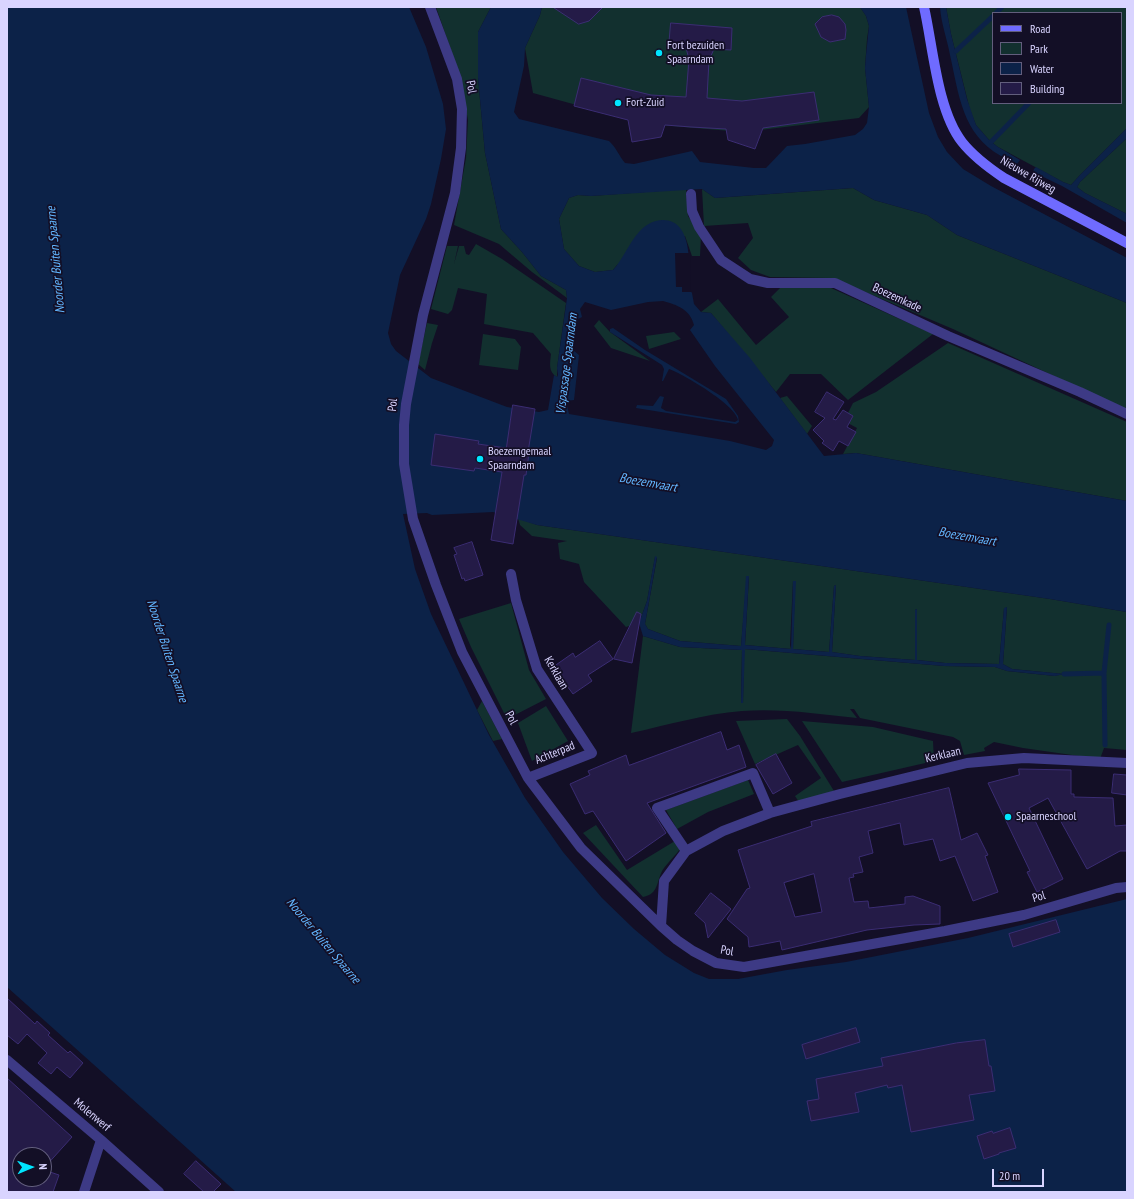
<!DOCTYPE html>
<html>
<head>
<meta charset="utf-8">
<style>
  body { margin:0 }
  #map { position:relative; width:1134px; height:1199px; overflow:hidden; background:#130f26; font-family:"PT Sans Narrow",sans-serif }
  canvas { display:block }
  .frame { position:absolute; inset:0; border:8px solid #d9d4ff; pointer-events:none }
  .legend { position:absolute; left:992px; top:12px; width:130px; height:92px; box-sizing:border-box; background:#130f26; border:1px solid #625e7d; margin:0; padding:5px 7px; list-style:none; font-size:12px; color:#d9d4ff }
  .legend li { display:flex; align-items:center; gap:8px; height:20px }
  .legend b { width:20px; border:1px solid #625e7d }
  .north { position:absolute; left:12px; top:1147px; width:40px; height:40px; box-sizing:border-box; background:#130f26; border:1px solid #625e7d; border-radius:50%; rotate:88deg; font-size:11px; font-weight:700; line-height:16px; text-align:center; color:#d9d4ff }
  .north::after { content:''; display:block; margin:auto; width:14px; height:18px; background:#00e5ff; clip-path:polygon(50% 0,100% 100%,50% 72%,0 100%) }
  .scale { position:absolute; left:992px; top:1169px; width:52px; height:18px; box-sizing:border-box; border:2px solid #d9d4ff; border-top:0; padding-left:5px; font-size:12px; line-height:14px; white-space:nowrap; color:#d9d4ff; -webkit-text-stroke:3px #130f26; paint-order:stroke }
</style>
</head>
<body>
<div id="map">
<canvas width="1134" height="1199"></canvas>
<div class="frame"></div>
<ul class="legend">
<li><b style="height:5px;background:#6f6bff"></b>Road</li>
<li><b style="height:11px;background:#12302f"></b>Park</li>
<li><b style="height:11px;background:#0c2248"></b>Water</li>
<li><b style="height:11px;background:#241b47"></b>Building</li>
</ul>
<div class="north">N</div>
<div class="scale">20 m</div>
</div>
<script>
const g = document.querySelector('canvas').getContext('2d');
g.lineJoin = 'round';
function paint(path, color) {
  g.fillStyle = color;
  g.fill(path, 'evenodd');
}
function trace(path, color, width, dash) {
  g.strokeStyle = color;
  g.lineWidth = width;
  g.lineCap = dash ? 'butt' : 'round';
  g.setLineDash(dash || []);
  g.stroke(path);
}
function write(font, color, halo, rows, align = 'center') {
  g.font = font + ' "PT Sans Narrow",sans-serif';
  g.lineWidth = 3.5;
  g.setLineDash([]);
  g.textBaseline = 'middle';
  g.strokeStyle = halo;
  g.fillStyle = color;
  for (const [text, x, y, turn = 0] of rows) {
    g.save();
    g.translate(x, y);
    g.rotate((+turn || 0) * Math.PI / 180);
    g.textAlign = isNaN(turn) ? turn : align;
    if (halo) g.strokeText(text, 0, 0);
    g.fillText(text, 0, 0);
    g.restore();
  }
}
paint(new Path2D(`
  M 436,7 L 491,7 L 478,32 L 478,78 L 485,153 L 501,229 L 522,252 L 541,276 L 566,290 L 567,298 L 532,272 L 499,244 L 454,225 L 466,158 L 468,120 L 459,73 Z
  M 542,7 L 860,7 L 866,16 L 869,26 L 867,39 L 865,68 L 869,107 L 859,118 L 760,130 L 730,131 L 660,125 L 631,120 L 533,93 L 525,48 L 540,15 Z
  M 946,7 L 1127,7 L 1127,128 L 1079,176 L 1071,185 L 1063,182 L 998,147 L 990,141 L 976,125 L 970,110 L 951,34 ZM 993,13 L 1121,13 L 1121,103 L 993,103 Z
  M 1127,138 L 1127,214 L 1085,193 L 1077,187 L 1080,182 Z
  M 853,188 L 874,200 L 927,215 L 957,235 L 1127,303 L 1127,410 L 953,329 L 832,278 L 770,277 L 751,270 L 738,258 L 753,238 L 748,223 L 704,226 L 702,189 L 715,198 Z
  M 686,189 L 688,216 L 701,236 L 700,256 L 692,256 L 685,236 L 617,265 L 613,270 L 595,272 L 579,266 L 564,249 L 559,219 L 569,198 L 578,195 L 591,196 Z
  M 476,244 L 502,259 L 566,303 L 557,368 L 557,377 C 548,372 550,363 551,354 L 533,333 L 484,324 L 487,294 L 458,288 L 452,310 L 448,314 L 431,309 L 447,246 L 458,246 L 454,264 L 459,246 L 464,246 L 466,254 L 469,255 Z
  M 782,286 L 831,288 L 933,334 L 848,400 L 821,374 L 790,374 L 776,392 L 711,313 L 701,312 L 718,299 L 756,345 L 789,317 L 771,297 Z
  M 599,320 L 610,332 L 650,361 L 611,348 L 594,326 Z
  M 427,323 L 438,325 L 432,343 L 425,370 L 418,364 Z
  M 674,332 L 681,339 L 649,349 L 646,336 Z
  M 483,334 L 515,339 L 521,347 L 518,370 L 479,365 Z
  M 948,343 L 1127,422 L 1127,501 L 856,453 L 843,454 L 857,428 L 844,421 L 853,403 L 876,392 Z
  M 787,396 L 812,426 L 807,434 L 780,398 Z
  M 518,518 L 537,525 L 1050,599 L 1127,612 L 1127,750 L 1104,748 L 1100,759 L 1023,748 L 994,742 L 984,748 L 985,751 L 964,755 L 960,741 L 953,737 L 860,718 L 854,709 L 850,709 L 857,718 C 819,714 780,708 742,711 C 704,714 668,725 631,733 L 643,636 L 680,647 L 742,650 L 741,703 L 743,703 L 744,649 L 944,666 L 995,667 L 1007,671 L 1055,676 L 1063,674 L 1012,669 L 1003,664 L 1007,607 L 1004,609 L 999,664 L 945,663 L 917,660 L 917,609 L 915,610 L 915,660 L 860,656 L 832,652 L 836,585 L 834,586 L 829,652 L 793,649 L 795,581 L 793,581 L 790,645 L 791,649 L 745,645 L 749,577 L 747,576 L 741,646 L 680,641 L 648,629 L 645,624 L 657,558 L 655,557 L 647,601 L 639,623 L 626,627 L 584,582 L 579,564 L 560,559 L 558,543 L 567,541 L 532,536 L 520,525 Z
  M 511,603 L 529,670 L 546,699 L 507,719 L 471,647 L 459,619 Z
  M 482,701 L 502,739 L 493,741 L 477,710 Z
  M 546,706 L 568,741 L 532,761 L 518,723 Z
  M 787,719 L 800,736 L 834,791 L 799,802 L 795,796 L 821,778 L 798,745 L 755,764 L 736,721 Z
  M 802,721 L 873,727 L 933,741 L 934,761 L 842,782 Z
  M 748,780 L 754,794 L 708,812 L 677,829 L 666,810 Z
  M 596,825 L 627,870 L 675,841 L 681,848 C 676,855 669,861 664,868 C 656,879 660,894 643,897 L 583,833 Z`), '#12302f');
paint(new Path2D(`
  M 7,7 L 409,7 L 426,47 L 443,104 L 446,129 L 441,159 L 431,204 L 426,219 L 400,275 L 388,333 L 391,344 L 396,351 L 431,378 L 507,407 L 539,412 L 548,410 L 554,375 L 557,377 L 558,375 L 557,368 L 567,298 L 566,290 L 541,276 L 522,252 L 501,229 L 485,153 L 478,78 L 478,32 L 491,7 L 542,7 L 540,15 L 525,48 L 524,66 L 514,112 L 519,119 L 609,141 C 616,147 619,156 625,163 L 634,164 L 692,151 L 700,162 L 754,168 L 766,168 L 787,146 L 805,144 L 855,135 L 863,129 L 867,123 L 869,107 L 865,68 L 866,55 L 869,26 L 866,16 L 860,7 L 906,7 L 929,113 L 938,137 L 947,152 L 963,169 L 991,186 L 1127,258 L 1127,303 L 957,235 L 927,215 L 874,200 L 853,188 L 715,198 L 702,189 L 591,196 L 578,195 L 569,198 L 559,219 L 564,249 L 579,266 L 595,272 L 613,270 C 623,259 629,243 639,232 C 645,225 653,220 663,220 C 694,220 689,269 689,289 L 692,293 L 694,304 L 701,312 L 711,313 L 750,358 L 824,456 L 856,453 L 1127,501 L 1127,612 L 1050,599 L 537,525 L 493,512 L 432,515 L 427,513 L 403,514 L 415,569 L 431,614 L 489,735 L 525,798 L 563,852 L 602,898 L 634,929 L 665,955 L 694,973 L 709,979 L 738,979 L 787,970 L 846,962 L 968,938 L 1127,899 L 1127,1192 L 236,1192 L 7,987 ZM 663,301 C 677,305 690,309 694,325 L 690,330 L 715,366 L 774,440 L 772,446 L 766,450 L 730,441 L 569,414 L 566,401 L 574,400 L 579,355 L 573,350 L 578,319 L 582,317 L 580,309 L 585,302 L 611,310 L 648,302 Z
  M 940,7 L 946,7 L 951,34 L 967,99 L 976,125 L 990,141 L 998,147 L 1020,160 L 1017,164 C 1012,163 1006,159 1001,156 C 962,134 959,95 950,55 C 947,39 941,23 940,7 Z
  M 1127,128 L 1127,138 L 1080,182 L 1077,187 L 1085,193 L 1127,214 L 1127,223 L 1062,186 L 1033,172 L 1034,169 L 1036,167 L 1063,182 L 1071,185 L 1079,176 Z
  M 613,328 L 645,350 L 726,399 L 738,416 L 739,422 L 736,424 L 636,408 L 637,405 L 653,406 L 660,396 L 664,397 L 661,408 L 666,411 L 735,422 L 738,420 C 736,405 683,374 669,369 L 663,381 L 662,381 L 664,369 L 662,365 L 610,332 L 610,329 Z
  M 655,556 L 657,557 L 645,624 L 648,629 L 680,641 L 741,646 L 746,576 L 749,576 L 745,645 L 791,649 L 793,581 L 796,581 L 793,649 L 829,652 L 834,586 L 836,585 L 832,652 L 860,656 L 915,660 L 915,610 L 917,609 L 917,660 L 945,663 L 999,664 L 1004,608 L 1007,607 L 1003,664 L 1012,669 L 1064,674 L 1055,676 L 1007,671 L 995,667 L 944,666 L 745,649 L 743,703 L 741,703 L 742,650 L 680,647 L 643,636 L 639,623 L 647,601 Z`), '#0c2248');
paint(new Path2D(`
  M 675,253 L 690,253 L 691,292 L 682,292 L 682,287 L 676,287 Z`), '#130f26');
trace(new Path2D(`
  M 996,13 L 1002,7
  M 956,51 L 993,16
  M 991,142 L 1029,103
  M 1104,673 L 1109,625
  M 1064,674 L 1104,673 L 1105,745`), '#0c2248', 5);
const building = new Path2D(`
  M 553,7 L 603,7 L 589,21 L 579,24 Z
  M 832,15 L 839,17 L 845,24 L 846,30 L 845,39 L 830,42 L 821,37 L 815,24 L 822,17 Z
  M 671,23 L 732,28 L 731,50 L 714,49 L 709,60 L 707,98 L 742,101 L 814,92 L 819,120 L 763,128 L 755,149 L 728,140 L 726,129 L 691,127 L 665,125 L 661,137 L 632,142 L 628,120 L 574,106 L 581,78 L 651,95 L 686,97 L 689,59 L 686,48 L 669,47 Z
  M 827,392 L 844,402 L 833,419 L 836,420 L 843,410 L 853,416 L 847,427 L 856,432 L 848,446 L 839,441 L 833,451 L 822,443 L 824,441 L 813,430 L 825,418 L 815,412 Z
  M 513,405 L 535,409 L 528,452 L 529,453 L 526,475 L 524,475 L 513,544 L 491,540 L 502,472 L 475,468 L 474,471 L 431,465 L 435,434 L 479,441 L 478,444 L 506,448 Z
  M 472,542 L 483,575 L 465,581 L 464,578 L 462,579 L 454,555 L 457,554 L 454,548 Z
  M 637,612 L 641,614 L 632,663 L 614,659 Z
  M 600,641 L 613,659 L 588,675 L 592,681 L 573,694 L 553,667 L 573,653 L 575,657 Z
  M 721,732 L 727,750 L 739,745 L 746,767 L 647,803 L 666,833 L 626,861 L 593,811 L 585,814 L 570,784 L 590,775 L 588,771 L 626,755 L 629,765 Z
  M 776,754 L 792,783 L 773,794 L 756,765 Z
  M 1019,769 L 1071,770 L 1071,794 L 1074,794 L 1074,797 L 1113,798 L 1115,826 L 1127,825 L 1127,851 L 1120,851 L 1087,869 L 1048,798 L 1029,808 L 1063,879 L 1037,892 L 1027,872 L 1030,871 L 988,783 L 1019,775 Z
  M 1114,774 L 1127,775 L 1127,795 L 1112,793 Z
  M 949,788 L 961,840 L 977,833 L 988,855 L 985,856 L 998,892 L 973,901 L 955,856 L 940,861 L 933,839 L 904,845 L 900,823 L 868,831 L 873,853 L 859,857 L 863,872 L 853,874 L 854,877 L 849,878 L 854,902 L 868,901 L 869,908 L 905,904 L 905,897 L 913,896 L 940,906 L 940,924 L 914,925 L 867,930 L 782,950 L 780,941 L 749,947 L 748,937 L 727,919 L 747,889 L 750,888 L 738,850 L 812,826 L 811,822 ZM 814,874 L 822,912 L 795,917 L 784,883 Z
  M 711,893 L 731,909 L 708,938 L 705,923 L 695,914 Z
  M 1056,920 L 1060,932 L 1013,947 L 1009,934 Z
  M 7,998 L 35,1024 L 37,1021 L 50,1033 L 48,1035 L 68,1053 L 70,1051 L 83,1063 L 70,1078 L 57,1067 L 51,1074 L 38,1063 L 47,1053 L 27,1034 L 18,1044 L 7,1035 Z
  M 856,1028 L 860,1042 L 806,1059 L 802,1045 Z
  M 985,1040 L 989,1066 L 991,1066 L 995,1091 L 969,1095 L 974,1120 L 911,1132 L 902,1085 L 888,1088 L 887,1085 L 855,1093 L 859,1112 L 811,1121 L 807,1101 L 819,1099 L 816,1079 L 883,1066 L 881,1058 L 956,1043 Z
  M 7,1078 L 72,1137 L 44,1168 L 44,1155 L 20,1155 L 20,1179 L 44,1179 L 44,1170 L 59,1175 L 53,1192 L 7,1192 Z
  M 1010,1128 L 1016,1148 L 999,1153 L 999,1154 L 984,1159 L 977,1136 L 992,1131 L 993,1133 Z
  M 196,1161 L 221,1184 L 213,1192 L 204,1192 L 184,1174 Z`);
paint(building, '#241b47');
trace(building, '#3b2d73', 1);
trace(new Path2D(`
  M 430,7 L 457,79 L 462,109 L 461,148 L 455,193 L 423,315 L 406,404 L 404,425 L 404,464 L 413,519 L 436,585 L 462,652 L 528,778 L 581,848 L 661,926 L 677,940 L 693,951 L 716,963 L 744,967 L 945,931 L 1024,915 L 1116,888 L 1127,887
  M 691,194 L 692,211 L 699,227 L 721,260 L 750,279 L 768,283 L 835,283 L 948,336 L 1080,392 L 1127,414
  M 511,574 L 516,600 L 537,669 L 592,753 L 528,778
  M 686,851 L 657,808 L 753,773 L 770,813
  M 661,926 L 664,881 L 686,851 L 723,831 L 770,813 L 840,794 L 967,763 L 1024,758 L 1127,763
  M 7,1060 L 101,1140 L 159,1192
  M 84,1192 L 101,1140`), '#3d3a85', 10);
trace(new Path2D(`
  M 924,7 C 933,46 937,110 962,142 C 973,156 989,168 1004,178 L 1127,243`), '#6f6bff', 10);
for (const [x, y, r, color] of [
  [659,53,4,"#00e5ff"],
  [618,103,4,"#00e5ff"],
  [480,459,4,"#00e5ff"],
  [1008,817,4,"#00e5ff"]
]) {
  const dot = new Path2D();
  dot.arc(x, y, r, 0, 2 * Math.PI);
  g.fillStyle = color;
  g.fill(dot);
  trace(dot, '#130f26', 1.5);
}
write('12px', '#d9d4ff', '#130f26', [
  ["Fort bezuiden",667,46],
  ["Spaarndam",667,60],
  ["Fort-Zuid",626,103],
  ["Boezemgemaal",488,452],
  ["Spaarndam",488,466],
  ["Spaarneschool",1016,817]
], 'left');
write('12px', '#d9d4ff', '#130f26', [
  ["Pol",471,87,79],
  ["Nieuwe Rijweg",1028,175,30],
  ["Boezemkade",897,298,25],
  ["Pol",393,405,-84],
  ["Kerklaan",556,673,60],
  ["Pol",511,718,62],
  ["Achterpad",555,753,-22],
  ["Kerklaan",943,755,-13],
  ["Pol",1039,897,-17],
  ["Pol",727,951,10],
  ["Molenwerf",92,1115,40]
]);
write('italic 13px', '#62b6ff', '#130f26', [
  ["Noorder Buiten Spaarne",56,260,-95],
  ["Vispassage Spaarndam",567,364,-83],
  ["Boezemvaart",648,483,10],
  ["Boezemvaart",967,537,10],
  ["Noorder Buiten Spaarne",167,651,72],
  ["Noorder Buiten Spaarne",323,941,50]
]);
</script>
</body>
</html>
